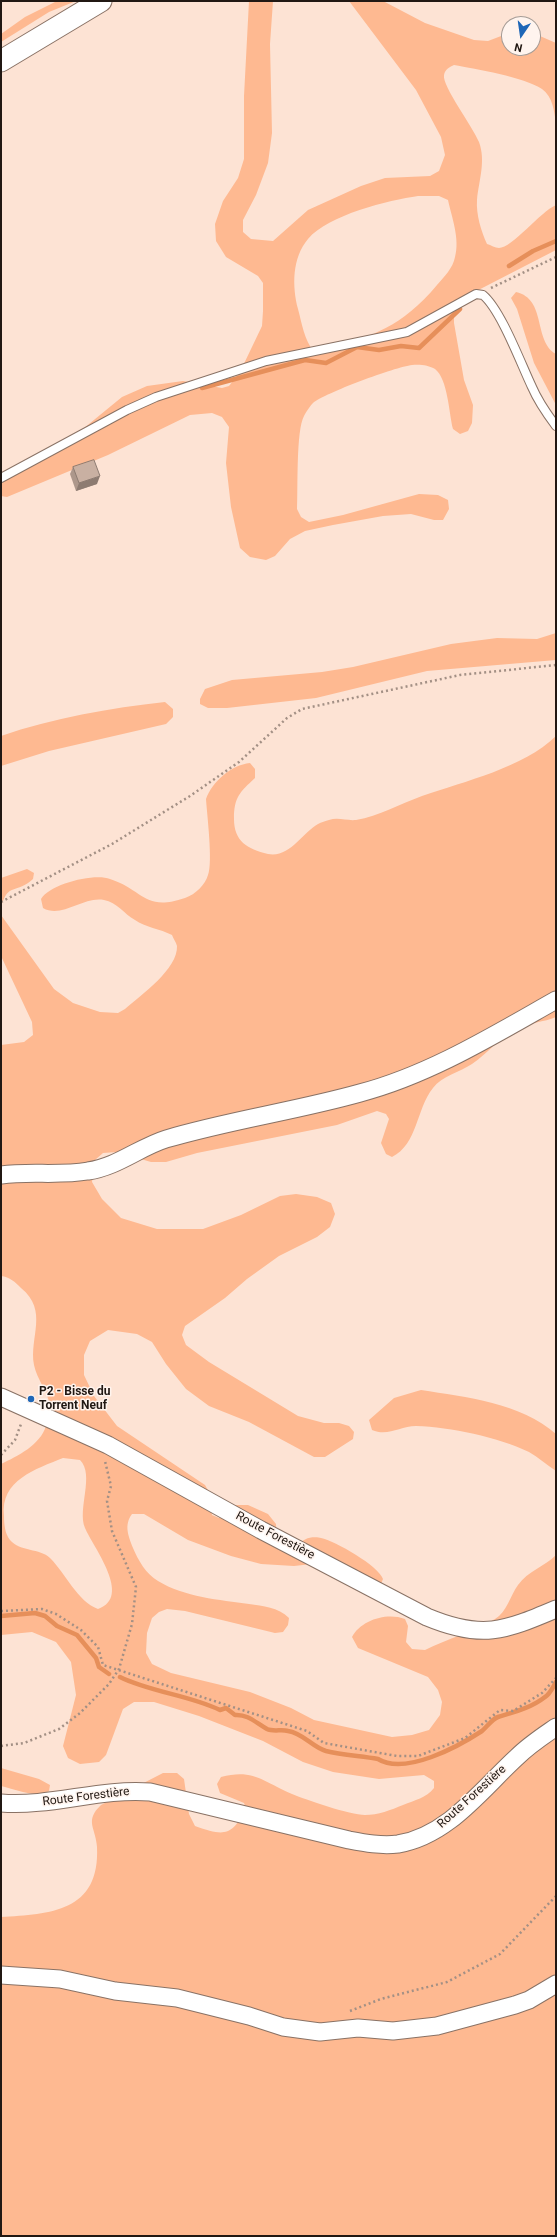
<!DOCTYPE html>
<html>
<head>
<meta charset="utf-8">
<style>
  body { margin:0 }
  #map { position:relative; width:557px; height:2237px; overflow:hidden; background:#fde3d4; font-family:Roboto,sans-serif }
  canvas { display:block }
  .frame { position:absolute; inset:0; border:2px solid #211813; pointer-events:none }
  .north { position:absolute; left:501px; top:16px; width:40px; height:40px; box-sizing:border-box; background:#fff4ee; border:1px solid #a69c96; border-radius:50%; rotate:193deg; font-size:11px; font-weight:700; line-height:16px; text-align:center; color:#211813 }
  .north::after { content:''; display:block; margin:auto; width:14px; height:18px; background:#1f67b7; clip-path:polygon(50% 0,100% 100%,50% 72%,0 100%) }
</style>
</head>
<body>
<div id="map">
<canvas width="557" height="2237"></canvas>
<div class="frame"></div>
<div class="north">N</div>
</div>
<script>
const g = document.querySelector('canvas').getContext('2d');
g.lineJoin = 'round';
function paint(path, color) {
  g.fillStyle = color;
  g.fill(path, 'evenodd');
}
function trace(path, color, width, dash) {
  g.strokeStyle = color;
  g.lineWidth = width;
  g.lineCap = dash ? 'butt' : 'round';
  g.setLineDash(dash || []);
  g.stroke(path);
}
function write(font, color, halo, rows, align = 'center') {
  g.font = font + ' Roboto,sans-serif';
  g.lineWidth = 3;
  g.setLineDash([]);
  g.textBaseline = 'middle';
  g.strokeStyle = halo;
  g.fillStyle = color;
  for (const [text, x, y, turn = 0] of rows) {
    g.save();
    g.translate(x, y);
    g.rotate((+turn || 0) * Math.PI / 180);
    g.textAlign = isNaN(turn) ? turn : align;
    if (halo) g.strokeText(text, 0, 0);
    g.fillText(text, 0, 0);
    g.restore();
  }
}
paint(new Path2D(`
  M 57,1 L 76,1 L 49,12 L 1,42 L 1,34 L 25,17 Z
  M 249,1 L 273,1 L 270,44 L 272,133 L 268,163 L 256,195 L 243,220 L 243,232 L 251,239 L 273,241 L 308,210 L 361,186 L 385,178 L 430,176 L 439,171 L 445,155 L 441,137 L 416,90 L 349,1 L 383,1 L 425,23 L 474,40 L 488,41 L 509,33 L 509,48 L 533,48 L 533,33 L 556,43 L 556,123 C 554,111 553,97 542,89 C 524,77 476,69 454,65 C 450,67 445,69 444,75 C 442,86 473,127 479,142 C 486,161 479,180 477,200 C 476,214 481,231 487,244 C 491,245 495,248 499,248 C 512,248 540,212 556,205 L 556,250 L 459,300 L 454,304 L 454,323 L 464,380 L 473,405 L 472,423 L 468,431 L 460,434 L 453,429 C 449,414 448,379 435,369 C 429,365 419,364 412,365 C 395,367 325,393 313,403 C 310,406 306,412 304,416 C 296,430 298,489 297,509 L 301,517 L 309,522 L 343,515 L 419,494 L 438,495 L 448,500 L 449,509 L 443,520 L 434,520 L 411,514 L 383,516 L 333,525 L 305,531 L 290,539 L 275,556 L 266,560 L 250,557 L 240,548 L 231,507 L 226,463 L 229,427 L 222,417 L 212,413 L 190,415 L 108,455 L 7,497 L 1,496 L 2,483 L 78,433 L 122,397 L 147,386 L 183,381 L 222,388 L 229,386 L 240,372 L 262,326 L 263,311 L 263,283 L 258,276 L 226,257 L 216,241 L 215,224 L 223,201 L 238,178 L 244,159 L 244,96 ZM 418,196 L 439,196 L 448,200 C 452,218 460,239 455,257 C 453,268 444,277 437,285 C 401,328 374,334 324,353 L 314,352 C 304,339 302,324 298,309 C 292,286 292,258 308,239 C 328,215 389,200 418,196 Z
  M 516,292 C 547,299 533,341 556,354 L 556,405 L 534,363 L 517,309 L 511,298 Z
  M 556,633 L 556,660 L 427,671 L 316,698 L 227,708 L 208,708 L 200,704 L 200,699 L 205,689 L 232,680 L 322,672 L 353,667 L 451,644 L 497,638 L 537,639 Z
  M 165,702 L 173,709 L 173,717 L 166,724 L 49,751 L 1,766 L 1,736 C 53,718 110,708 165,702 Z
  M 556,736 L 556,1017 C 544,1022 529,1023 518,1028 C 500,1037 488,1053 472,1064 C 460,1072 442,1076 433,1088 C 416,1109 418,1144 392,1157 L 386,1154 L 381,1143 L 389,1119 L 386,1114 L 377,1111 L 337,1125 L 197,1153 L 166,1162 L 151,1162 L 117,1152 L 103,1153 L 95,1160 L 92,1182 L 102,1199 L 121,1218 L 157,1229 L 203,1229 L 241,1215 L 280,1196 L 296,1194 L 317,1197 L 331,1203 L 335,1214 L 330,1227 L 317,1237 L 279,1256 L 247,1279 L 225,1298 L 185,1326 L 182,1335 L 186,1345 L 209,1362 L 298,1416 L 324,1423 L 339,1423 L 349,1426 L 354,1432 L 353,1439 L 325,1457 L 314,1457 L 249,1422 L 209,1406 L 186,1389 L 166,1364 L 152,1342 L 137,1334 L 108,1330 L 90,1341 L 84,1355 L 84,1375 L 94,1396 L 117,1426 L 205,1485 L 209,1492 L 212,1515 L 219,1518 L 233,1505 L 248,1505 L 268,1514 L 276,1524 L 277,1546 L 292,1552 C 296,1548 301,1541 306,1539 C 309,1537 318,1537 321,1538 C 335,1541 379,1566 383,1579 L 381,1584 L 312,1564 L 294,1566 L 261,1564 L 231,1556 L 188,1540 L 144,1514 L 132,1514 C 124,1525 128,1535 133,1548 C 138,1560 146,1574 158,1581 C 184,1597 220,1600 249,1604 C 263,1606 278,1607 289,1618 L 288,1625 L 283,1632 L 275,1633 L 185,1611 L 167,1609 L 159,1612 L 152,1618 L 147,1633 L 146,1653 L 152,1664 L 171,1673 L 250,1692 L 291,1708 L 314,1720 L 392,1737 L 412,1735 L 429,1730 L 440,1715 L 442,1702 L 438,1690 L 428,1677 L 358,1648 L 352,1637 C 361,1620 387,1612 405,1619 L 408,1626 L 406,1642 L 412,1649 L 425,1650 C 447,1639 475,1631 495,1619 C 507,1612 510,1596 518,1585 C 528,1571 544,1567 556,1555 L 556,2236 L 1,2236 L 1,1917 C 50,1914 100,1912 97,1847 C 96,1828 84,1821 101,1805 L 163,1773 L 177,1773 L 184,1779 L 189,1814 L 195,1826 C 224,1836 231,1837 246,1809 L 244,1803 L 220,1793 L 217,1784 L 221,1777 C 253,1768 264,1782 292,1794 C 307,1800 350,1815 365,1815 C 378,1815 391,1810 403,1805 C 415,1800 426,1798 434,1788 L 434,1781 L 424,1775 L 379,1779 L 333,1772 L 303,1762 L 263,1741 L 199,1716 L 154,1702 L 134,1702 L 123,1709 L 106,1755 L 99,1762 L 80,1764 L 68,1758 L 63,1746 L 76,1695 L 71,1662 L 56,1642 L 32,1632 L 1,1635 L 1,1464 C 18,1456 40,1445 46,1426 C 47,1420 51,1410 50,1405 C 47,1391 37,1379 34,1365 C 29,1337 49,1311 21,1288 C 15,1282 10,1277 1,1276 L 1,1045 L 24,1042 L 33,1035 L 32,1022 L 1,956 L 1,915 L 54,989 L 73,1003 L 100,1012 L 118,1013 L 125,1009 C 141,995 178,969 177,946 C 176,942 173,938 172,935 C 160,929 145,927 135,920 C 124,914 117,902 104,900 C 83,896 62,919 43,908 L 41,899 C 50,884 94,873 110,879 C 144,890 144,912 185,898 C 196,894 205,885 208,875 C 213,862 207,815 206,799 C 212,782 231,765 250,763 L 255,769 L 255,778 C 240,792 234,797 234,819 C 234,841 247,849 268,854 C 290,858 302,833 318,824 C 321,822 326,821 329,820 C 338,817 347,821 356,820 C 379,816 400,804 422,796 C 465,781 523,768 556,736 ZM 63,1458 L 80,1460 C 95,1475 77,1509 85,1528 C 93,1547 133,1597 98,1609 C 77,1601 66,1574 50,1558 C 40,1548 20,1552 10,1540 C 5,1534 4,1524 4,1516 C 0,1480 36,1469 63,1458 Z
  M 27,869 L 34,873 L 33,879 C 17,894 7,882 1,908 L 1,878 Z
  M 421,1390 C 466,1397 521,1403 556,1434 L 556,1471 C 547,1465 538,1457 529,1452 C 497,1437 451,1427 416,1426 C 400,1426 388,1437 372,1430 L 369,1420 L 394,1398 Z
  M 1,1768 L 39,1779 L 50,1785 L 49,1791 C 36,1799 15,1789 1,1786 Z`), '#feb991');
trace(new Path2D(`
  M 509,266 L 533,251 L 556,241
  M 202,388 L 305,360 L 326,363 L 357,347 L 379,350 L 401,346 L 419,348 L 460,309
  M 1,1616 L 35,1613 L 45,1616 L 57,1626 L 77,1635 L 96,1658 L 99,1667 L 109,1674
  M 120,1677 C 150,1692 189,1695 220,1710 L 226,1708 L 235,1715 C 248,1714 256,1723 267,1729 C 273,1732 282,1729 288,1731 C 303,1733 312,1747 326,1751 C 342,1755 361,1756 378,1759 C 405,1776 459,1746 482,1731 C 487,1727 492,1719 498,1717 C 514,1712 531,1708 545,1697 C 550,1694 553,1687 556,1682`), '#e68f5a', 4.5);
const service = new Path2D(`
  M 1,478 L 127,410 L 156,397 L 266,361 L 407,332 L 476,294 L 483,295 C 501,310 521,364 532,387 C 538,401 547,414 556,426`);
const minor = new Path2D(`
  M 1,1175 C 29,1171 60,1176 88,1171 C 117,1167 140,1147 166,1139 C 230,1120 296,1111 360,1093 C 429,1075 494,1035 556,1000
  M 1,1397 L 108,1445 L 261,1530 L 427,1617 C 482,1640 504,1631 556,1609
  M 1,1803 C 51,1807 100,1788 150,1792 L 349,1840 C 365,1843 381,1846 398,1844 C 448,1836 482,1789 517,1757 C 529,1745 543,1736 556,1727
  M 1,1975 L 60,1979 L 115,1991 L 177,1998 L 249,2016 L 283,2027 L 320,2032 L 358,2028 L 393,2031 L 437,2026 L 515,2005 L 529,2000 L 556,1984`);
const tertiary = new Path2D(`
  M 1,61 L 101,1`);
trace(service, '#897265', 10);
trace(minor, '#897265', 19);
trace(tertiary, '#897265', 23);
trace(new Path2D(`
  M 491,288 L 556,257
  M 1,902 L 112,844 L 190,796 L 239,762 L 287,718 L 302,709 L 460,675 L 556,665
  M 1,1455 L 15,1440 L 21,1424
  M 1,1611 L 42,1609 L 56,1614 L 81,1630 L 98,1647 L 103,1665 L 307,1731 L 324,1743 L 397,1756 L 418,1756 L 465,1738 L 500,1710 L 513,1711 L 542,1693 L 556,1678
  M 1,1746 L 24,1743 L 59,1729 L 80,1713 L 109,1684 L 119,1669 L 132,1624 L 136,1587 L 112,1531 L 107,1501 L 111,1486 L 105,1461
  M 350,2011 L 381,1999 L 447,1982 L 500,1954 L 556,1896`), '#a39085', 2.5, [2, 3]);
trace(service, '#fff', 8);
trace(minor, '#fff', 17);
trace(tertiary, '#fff', 21);
paint(new Path2D(`
  M 73,467 L 97,484 L 76,491 L 70,474 Z`), '#ad978b');
paint(new Path2D(`
  M 100,476 L 97,484 L 76,491 L 79,483 Z`), '#8d7b71');
const building = new Path2D(`
  M 94,460 L 100,476 L 79,483 L 73,467 Z`);
paint(building, '#c9b0a2');
trace(building, '#8d7b71', 1);
for (const [x, y, r, color] of [
  [31,1399,4,"#1f67b7"]
]) {
  const dot = new Path2D();
  dot.arc(x, y, r, 0, 2 * Math.PI);
  g.fillStyle = color;
  g.fill(dot);
  trace(dot, '#fff4ee', 1.5);
}
write('bold 12px', '#211813', '#fff4ee', [
  ["P2 - Bisse du",39,1392],
  ["Torrent Neuf",39,1406]
], 'left');
write('12px', '#211813', '#fff4ee', [
  ["Route Forestière",275,1536,28],
  ["Route Forestière",86,1797,-7],
  ["Route Forestière",472,1797,-42]
]);
</script>
</body>
</html>
